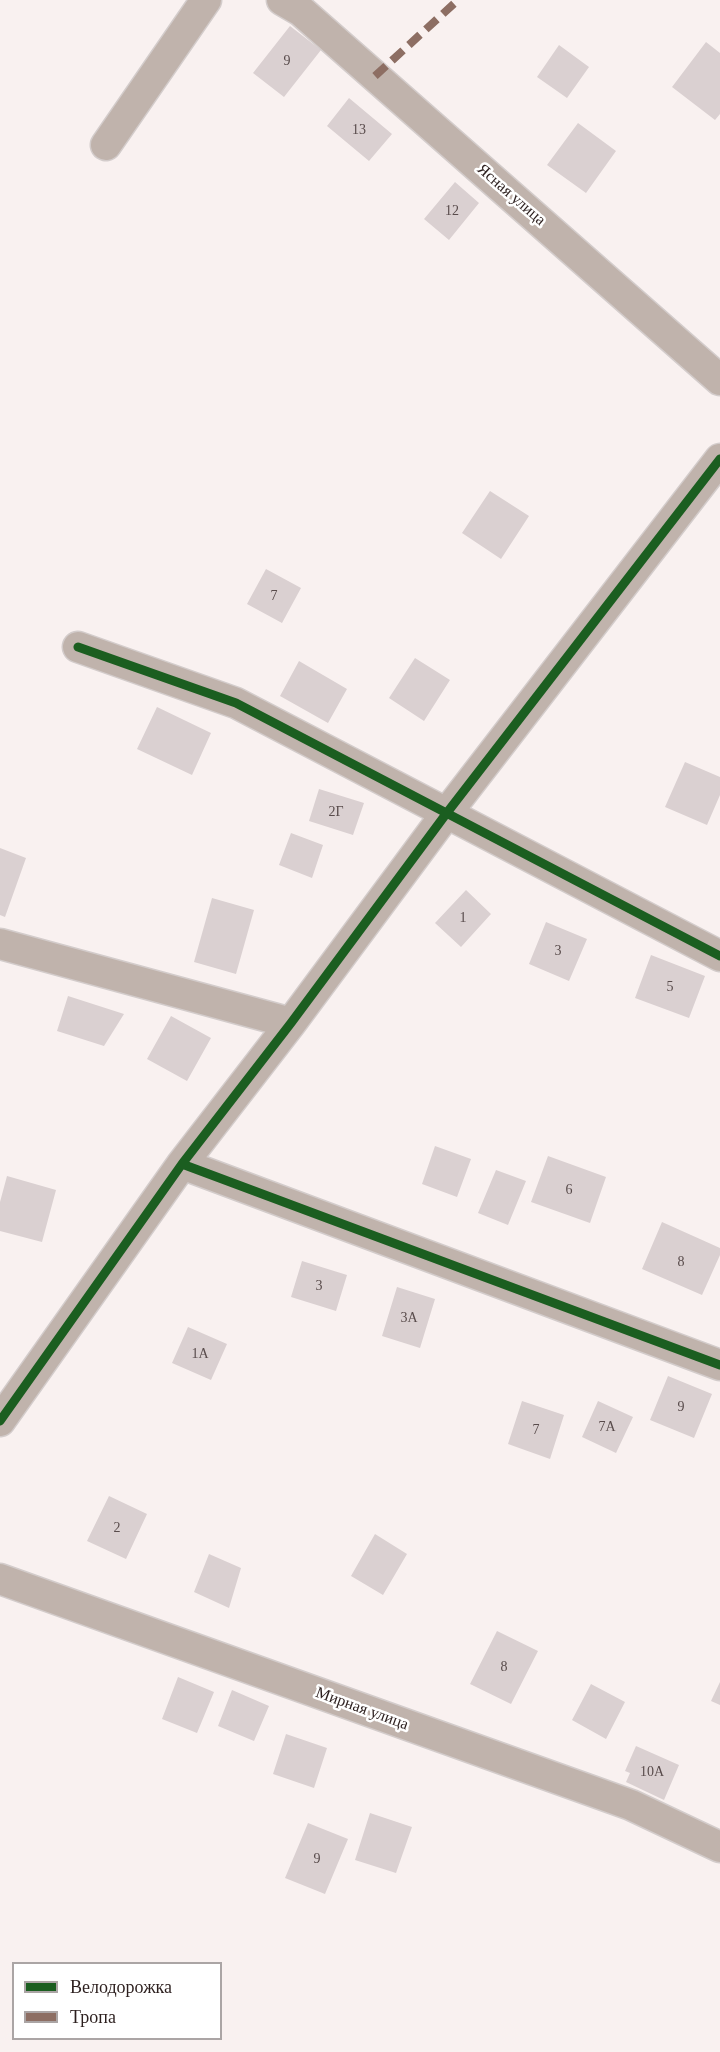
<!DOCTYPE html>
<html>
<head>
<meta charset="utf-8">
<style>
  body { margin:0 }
  #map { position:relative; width:720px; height:2052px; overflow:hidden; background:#f9f1f0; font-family:Georgia,serif }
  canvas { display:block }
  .legend { position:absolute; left:12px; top:1962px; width:210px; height:78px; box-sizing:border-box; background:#fff; border:2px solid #aba5a5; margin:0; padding:8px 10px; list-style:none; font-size:18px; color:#2c1f1e }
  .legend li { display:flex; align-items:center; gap:12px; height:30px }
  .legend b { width:30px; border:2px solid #aba5a5 }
</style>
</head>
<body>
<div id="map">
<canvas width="720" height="2052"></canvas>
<ul class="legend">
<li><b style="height:8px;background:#1b5e20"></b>Велодорожка</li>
<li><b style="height:8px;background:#8d6e63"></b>Тропа</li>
</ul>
</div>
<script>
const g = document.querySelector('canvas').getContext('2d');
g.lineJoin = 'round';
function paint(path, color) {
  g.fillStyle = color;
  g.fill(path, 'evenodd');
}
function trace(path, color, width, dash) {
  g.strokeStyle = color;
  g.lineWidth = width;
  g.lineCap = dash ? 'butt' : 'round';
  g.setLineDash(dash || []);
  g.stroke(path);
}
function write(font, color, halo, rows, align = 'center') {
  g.font = font + ' Georgia,serif';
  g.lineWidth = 5;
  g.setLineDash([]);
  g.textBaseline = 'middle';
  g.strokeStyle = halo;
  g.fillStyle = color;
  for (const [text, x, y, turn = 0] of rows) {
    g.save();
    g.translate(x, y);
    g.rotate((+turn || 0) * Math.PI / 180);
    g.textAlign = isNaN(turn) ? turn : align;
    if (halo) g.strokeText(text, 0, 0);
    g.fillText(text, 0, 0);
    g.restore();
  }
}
paint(new Path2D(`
  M 290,26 L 321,50 L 284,97 L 253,73 Z
  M 706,42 L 720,53 L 720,114 L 715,120 L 672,87 Z
  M 559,45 L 589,67 L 567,98 L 537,77 Z
  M 349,98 L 392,134 L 369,161 L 327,126 Z
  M 578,123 L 616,151 L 586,193 L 547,165 Z
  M 455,182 L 479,203 L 449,240 L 424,219 Z
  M 490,491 L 529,516 L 501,559 L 462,533 Z
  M 266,569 L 301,588 L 282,623 L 247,604 Z
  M 415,658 L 450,680 L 424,721 L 389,698 Z
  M 299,661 L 347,689 L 328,723 L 280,696 Z
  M 157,707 L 211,733 L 192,775 L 137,749 Z
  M 685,762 L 720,777 L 720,795 L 707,825 L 665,807 Z
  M 319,789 L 364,803 L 353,835 L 309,821 Z
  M 291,833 L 323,845 L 312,878 L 279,865 Z
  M 0,848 L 26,858 L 5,917 L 0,915 Z
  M 466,890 L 491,914 L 461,947 L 435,923 Z
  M 212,898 L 254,910 L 236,974 L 194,962 Z
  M 546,922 L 587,939 L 569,981 L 529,964 Z
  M 651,955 L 705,976 L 689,1018 L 635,998 Z
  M 68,996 L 124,1014 L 104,1046 L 57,1031 Z
  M 171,1016 L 211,1038 L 187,1081 L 147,1059 Z
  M 435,1146 L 471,1159 L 457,1197 L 422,1184 Z
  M 548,1156 L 606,1177 L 590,1223 L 531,1202 Z
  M 496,1170 L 526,1181 L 508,1225 L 478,1213 Z
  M 7,1176 L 56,1190 L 42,1242 L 0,1231 L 0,1202 Z
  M 662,1222 L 720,1248 L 720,1255 L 702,1295 L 642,1269 Z
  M 302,1261 L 347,1275 L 336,1311 L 291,1297 Z
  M 397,1287 L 435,1299 L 420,1348 L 382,1336 Z
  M 188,1327 L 227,1344 L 211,1380 L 172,1363 Z
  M 668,1376 L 712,1394 L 694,1438 L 650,1420 Z
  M 522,1401 L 564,1415 L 550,1459 L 508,1444 Z
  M 598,1401 L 633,1417 L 616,1453 L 582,1437 Z
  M 109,1496 L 147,1514 L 126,1559 L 87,1541 Z
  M 375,1534 L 407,1554 L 383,1595 L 351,1576 Z
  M 209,1554 L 241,1568 L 229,1608 L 194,1592 Z
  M 497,1631 L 538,1651 L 511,1704 L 470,1684 Z
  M 178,1677 L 214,1692 L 197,1733 L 162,1719 Z
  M 720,1682 L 720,1705 L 711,1701 Z
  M 591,1684 L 625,1702 L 606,1739 L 572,1720 Z
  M 232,1690 L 269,1706 L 254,1741 L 218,1726 Z
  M 286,1734 L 327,1748 L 314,1788 L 273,1774 Z
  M 636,1746 L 679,1765 L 664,1800 L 626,1782 L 630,1773 L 625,1771 Z
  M 370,1813 L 412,1827 L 396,1873 L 355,1860 Z
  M 308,1823 L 348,1839 L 325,1894 L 285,1878 Z`), '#dad0d1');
const minor = new Path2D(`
  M 282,0 L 301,11 L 720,380
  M 106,145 L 206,0
  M 78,647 L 236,703 L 720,956
  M 0,944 L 291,1023
  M 182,1164 L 720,1365
  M 0,1421 L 182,1164 L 291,1023 L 446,814 L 720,459
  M 0,1579 L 631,1805 L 720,1847`);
trace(minor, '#d3cccb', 33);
trace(minor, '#c0b3ac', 30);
trace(new Path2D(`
  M 375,76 L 458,0`), '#8d6e63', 8, [15, 8]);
trace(new Path2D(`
  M 78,647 L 236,703 L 720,956
  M 182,1164 L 720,1365
  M 0,1421 L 182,1164 L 291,1023 L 446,814 L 720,459`), '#1b5e20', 9);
write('14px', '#584b4b', null, [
  ["9",287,61],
  ["13",359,130],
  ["12",452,211],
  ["7",274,596],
  ["2Г",336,812],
  ["1",463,918],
  ["3",558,951],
  ["5",670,987],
  ["6",569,1190],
  ["8",681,1262],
  ["3",319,1286],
  ["3А",409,1318],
  ["1А",200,1354],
  ["9",681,1407],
  ["7А",607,1427],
  ["7",536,1430],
  ["2",117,1528],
  ["8",504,1667],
  ["10А",652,1772],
  ["9",317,1859]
]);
write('16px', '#2c1f1e', '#fff', [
  ["Ясная улица",511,195,41],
  ["Мирная улица",362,1709,20]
]);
</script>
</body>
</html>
